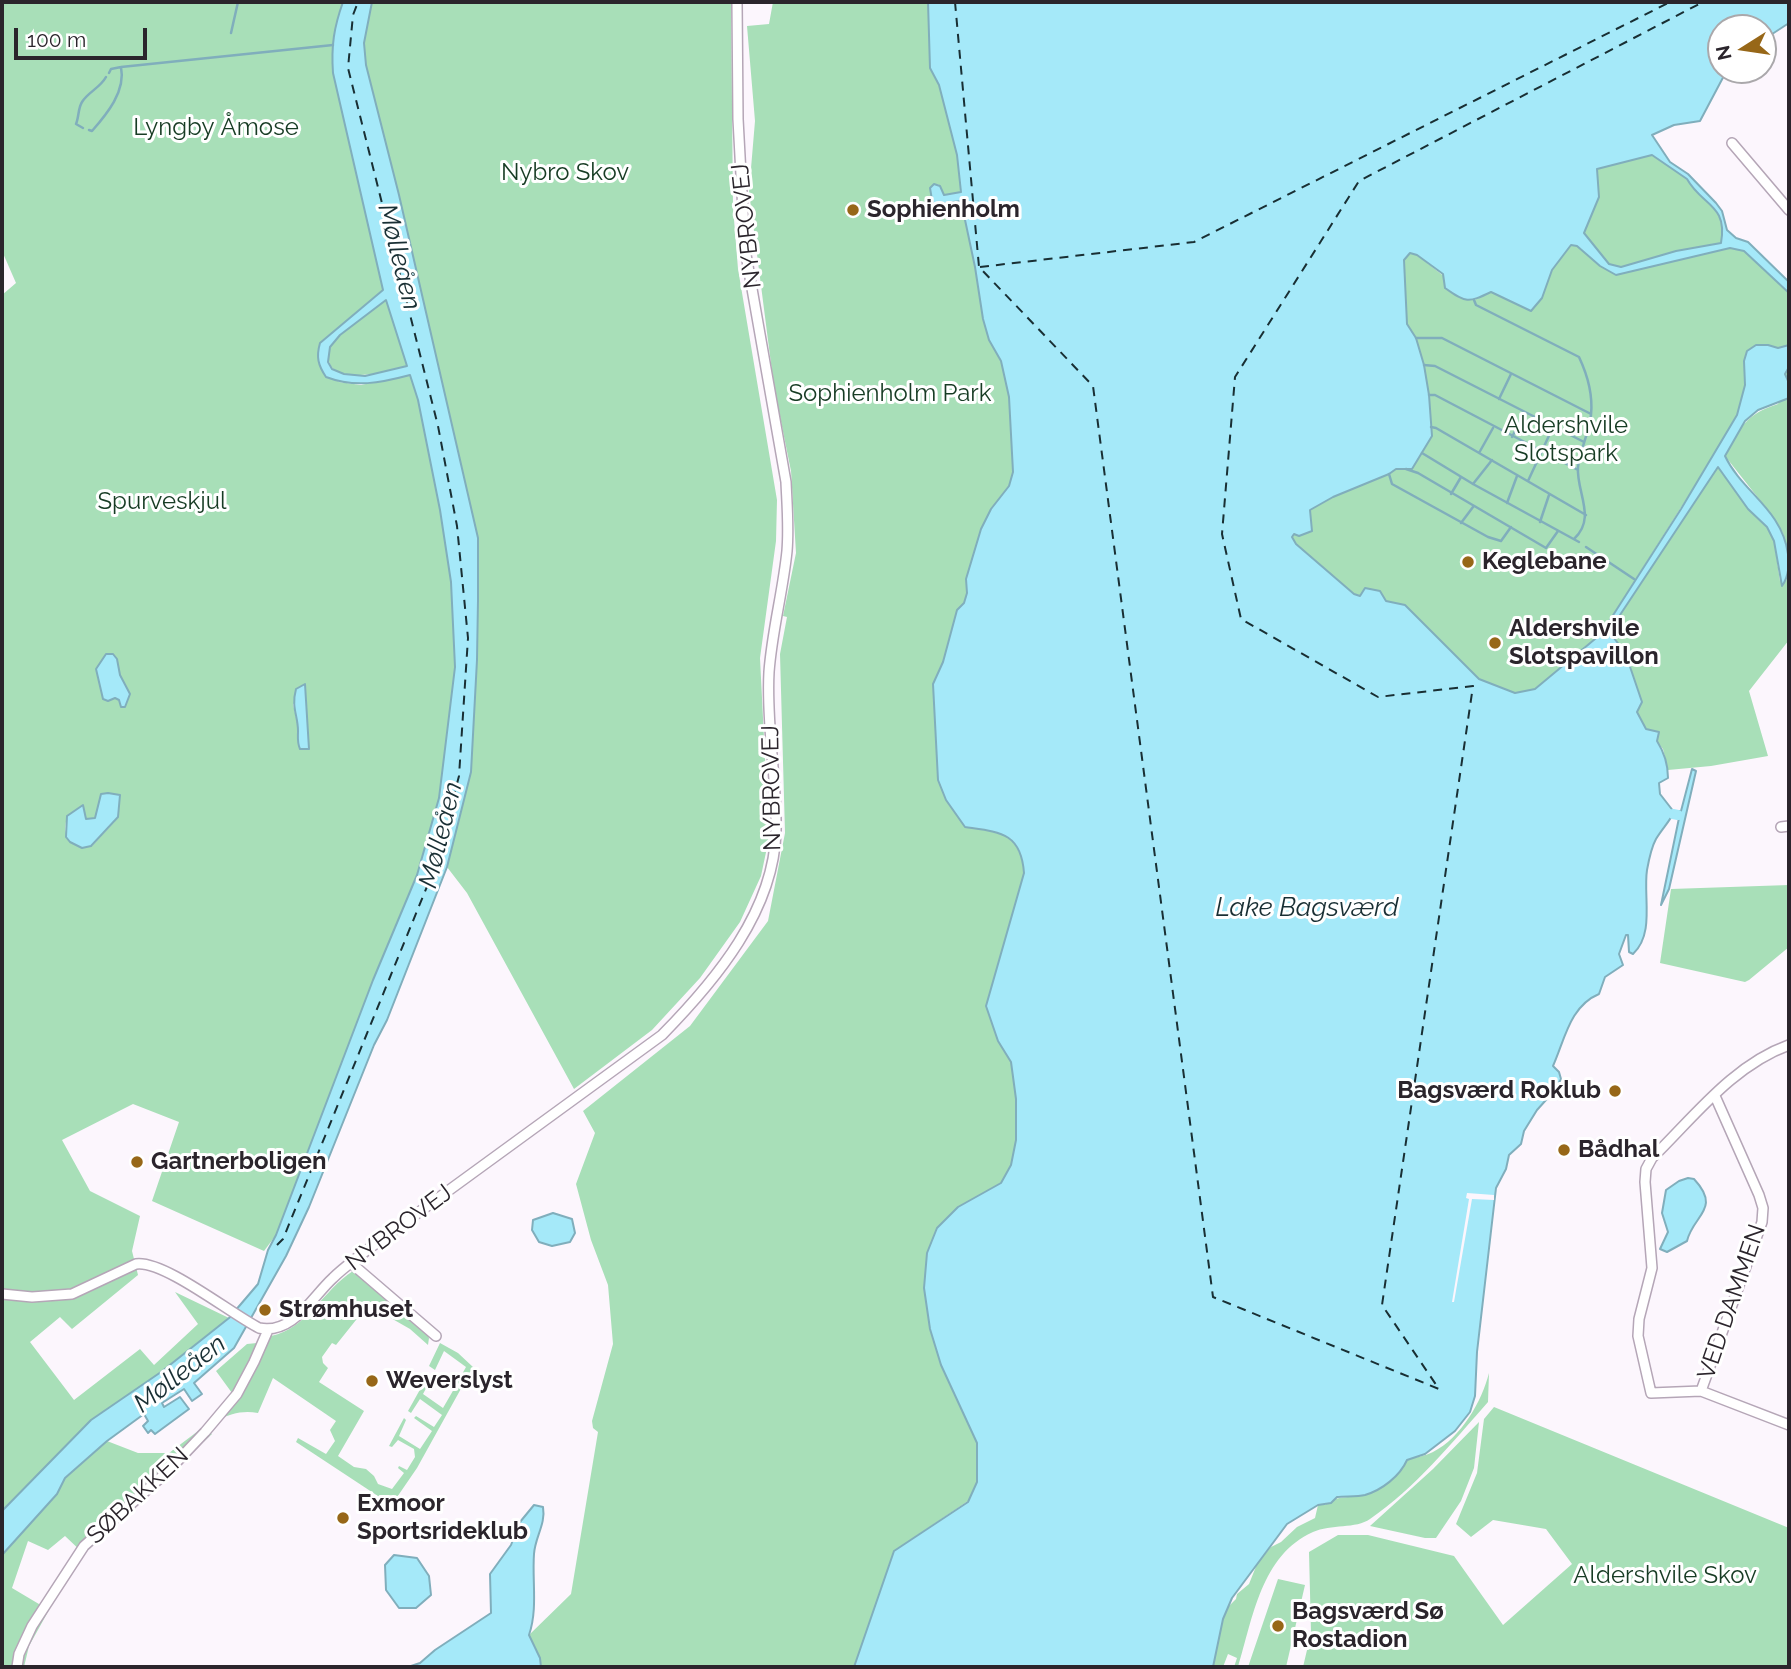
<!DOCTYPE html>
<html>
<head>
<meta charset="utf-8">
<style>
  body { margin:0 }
  #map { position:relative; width:1791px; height:1669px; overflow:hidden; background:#fcf6fd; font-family:Raleway,sans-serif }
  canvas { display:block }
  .frame { position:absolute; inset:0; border:4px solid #2b252c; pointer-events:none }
  .north { position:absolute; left:1707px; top:14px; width:70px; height:70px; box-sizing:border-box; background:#fff; border:2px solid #aaa8ab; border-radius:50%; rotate:258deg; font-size:19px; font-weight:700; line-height:28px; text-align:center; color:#2b252c }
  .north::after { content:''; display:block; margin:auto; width:24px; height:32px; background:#976718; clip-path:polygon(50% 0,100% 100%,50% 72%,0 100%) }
  .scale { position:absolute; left:14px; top:28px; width:133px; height:32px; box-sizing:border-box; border:4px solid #2b252c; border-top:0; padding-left:9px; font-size:21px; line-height:24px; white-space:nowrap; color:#2b252c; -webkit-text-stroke:5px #fff; paint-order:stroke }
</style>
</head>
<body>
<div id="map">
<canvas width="1791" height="1669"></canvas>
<div class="frame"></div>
<div class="north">N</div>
<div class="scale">100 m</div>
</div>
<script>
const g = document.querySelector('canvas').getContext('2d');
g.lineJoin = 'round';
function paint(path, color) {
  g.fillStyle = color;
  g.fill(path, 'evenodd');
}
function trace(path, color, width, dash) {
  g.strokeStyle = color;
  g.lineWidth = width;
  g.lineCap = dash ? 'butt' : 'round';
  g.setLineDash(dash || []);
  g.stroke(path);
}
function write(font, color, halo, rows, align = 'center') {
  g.font = font + ' Raleway,sans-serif';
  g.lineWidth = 6;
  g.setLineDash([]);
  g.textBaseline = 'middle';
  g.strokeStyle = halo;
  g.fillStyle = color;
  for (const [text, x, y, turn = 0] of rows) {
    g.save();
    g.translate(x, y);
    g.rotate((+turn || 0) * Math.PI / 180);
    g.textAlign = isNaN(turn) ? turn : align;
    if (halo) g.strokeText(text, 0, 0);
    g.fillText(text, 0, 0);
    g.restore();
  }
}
paint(new Path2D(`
  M 2,2 L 343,2 C 334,27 331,46 333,73 L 383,290 L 321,342 L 318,352 L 339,382 L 361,385 L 410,375 L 418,400 L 440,510 L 451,582 L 455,667 L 439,798 L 417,875 L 373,980 L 276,1235 L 264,1251 L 152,1201 L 179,1122 L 133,1104 L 62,1140 L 90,1191 L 140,1216 L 132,1251 L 138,1275 L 72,1329 L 60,1317 L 30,1342 L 74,1400 L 140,1349 L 154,1365 L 198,1324 L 175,1292 L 229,1318 L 161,1372 L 2,1511 L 2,295 L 16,283 L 2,251 ZM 305,697 L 309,740 L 298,745 L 298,727 L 293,704 ZM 120,795 L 118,818 L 92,846 L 70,842 C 64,834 65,826 67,816 L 83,806 L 86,819 L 88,820 L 95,818 L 99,801 Z
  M 372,2 L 731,2 L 733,207 L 738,269 L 777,500 L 776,541 L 760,658 L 769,838 L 761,876 L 740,922 L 700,978 L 652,1030 L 574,1089 L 467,893 L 447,867 L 471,772 L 477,660 L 478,538 L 399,195 L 366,65 L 364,43 Z
  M 773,2 L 928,2 L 930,68 L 939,85 L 957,155 L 961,193 L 944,195 L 938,184 L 930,188 L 932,209 L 941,211 L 944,203 L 961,201 L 975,267 L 983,319 L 989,340 L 1001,361 L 1009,397 L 1013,472 L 1009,486 L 991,509 L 966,579 L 967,593 L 964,603 L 957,610 L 943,662 L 933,684 L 965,827 C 999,832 1020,832 1024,873 L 986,1006 L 998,1041 L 1011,1062 L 1016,1099 L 1016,1140 L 1011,1165 L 1001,1183 L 958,1207 L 924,1288 L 930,1329 L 941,1365 L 977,1443 L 977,1482 L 968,1501 L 894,1551 L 854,1667 L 541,1667 L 540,1658 L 529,1635 L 571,1594 L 598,1432 L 593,1428 L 592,1421 L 613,1344 L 608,1285 L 591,1240 L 576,1184 L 595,1133 L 583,1111 L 690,1026 L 768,921 L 785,833 L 780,654 L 787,617 L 783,616 L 796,553 L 791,471 L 774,387 L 749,192 L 755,121 L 747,26 L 769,24 Z
  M 1652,155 L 1687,179 C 1703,205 1728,206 1721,244 L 1621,268 L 1609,264 L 1584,233 L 1599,197 L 1597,169 Z
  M 1570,245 L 1577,246 L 1600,266 L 1616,275 L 1730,248 L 1744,251 L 1789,293 L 1789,345 L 1778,348 L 1768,345 L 1744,361 L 1745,385 L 1737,415 L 1730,430 L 1601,634 L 1535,689 L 1515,693 L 1479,679 L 1405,605 L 1354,594 L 1296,544 L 1292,537 L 1310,514 L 1310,510 L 1333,497 L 1389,474 L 1396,469 L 1412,469 L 1432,436 L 1429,395 L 1424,365 L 1416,338 L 1407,324 L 1404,259 L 1410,253 L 1417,255 L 1474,300 L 1491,292 L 1530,311 L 1542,298 L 1552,270 Z
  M 386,300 L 407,366 C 389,372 318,390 330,349 C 334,335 373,307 386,300 Z
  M 1789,367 L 1789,566 L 1783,533 L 1770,513 L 1725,456 C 1740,427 1746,414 1778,404 L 1789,383 L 1785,374 Z
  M 1718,466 L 1748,509 L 1767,527 L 1774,541 L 1780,581 L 1786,581 L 1789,569 L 1789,640 L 1749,691 L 1768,756 L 1711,766 L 1668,770 L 1663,749 L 1646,729 L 1637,712 L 1642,702 L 1625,652 L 1613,637 L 1614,624 Z
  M 1789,885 L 1789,947 L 1749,980 L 1745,982 L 1660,963 L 1671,889 Z
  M 353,1271 L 426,1332 L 429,1338 L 428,1345 L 410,1329 L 368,1305 L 336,1345 L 332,1343 L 322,1357 L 323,1363 L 328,1368 L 319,1382 L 364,1411 L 338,1456 L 354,1467 L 366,1469 L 374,1476 L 378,1484 L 392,1489 L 404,1473 L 398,1468 L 399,1466 L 407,1470 L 415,1457 L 414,1449 L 398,1440 L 392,1447 L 389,1446 L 404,1418 L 406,1420 L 399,1436 L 420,1449 L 432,1431 L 414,1418 L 416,1416 L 434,1427 L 442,1415 L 420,1399 L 411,1413 L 408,1411 L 427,1377 L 431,1379 L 423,1394 L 443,1408 L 454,1389 L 438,1376 L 439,1375 L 456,1385 L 466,1367 L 444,1351 L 435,1370 L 429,1366 L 440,1343 L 458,1353 L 473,1367 L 417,1468 L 393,1503 L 387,1502 L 296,1442 L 298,1438 L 326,1454 L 335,1441 L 330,1430 L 336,1421 L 273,1378 L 258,1413 C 242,1410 231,1414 217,1420 L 241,1393 L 271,1336 C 308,1328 323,1290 353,1271 Z
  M 257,1343 L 236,1391 L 232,1393 L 216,1371 L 247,1344 Z
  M 1489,1373 L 1488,1402 C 1452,1443 1415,1488 1370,1519 C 1356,1529 1331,1524 1313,1532 C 1261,1555 1253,1618 1238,1667 L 1234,1667 L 1237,1658 L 1228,1654 L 1223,1667 L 1213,1667 L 1223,1619 L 1228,1607 L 1236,1599 L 1237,1594 L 1249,1584 L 1257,1564 L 1271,1547 L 1281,1542 L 1297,1527 L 1315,1518 L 1318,1505 L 1325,1505 C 1341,1494 1346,1499 1363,1495 C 1381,1491 1400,1476 1407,1460 C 1415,1457 1426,1456 1433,1452 C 1461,1438 1482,1401 1489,1373 Z
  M 1494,1407 L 1789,1528 L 1789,1667 L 1303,1667 L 1311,1633 L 1309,1552 L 1338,1535 L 1368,1535 L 1454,1556 L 1503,1625 L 1572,1564 L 1546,1529 L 1493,1520 L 1471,1537 L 1456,1524 L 1477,1473 L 1484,1419 Z
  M 1479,1422 L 1474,1468 L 1461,1501 L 1436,1538 L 1425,1538 L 1370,1526 L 1433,1469 Z
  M 202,1428 L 212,1434 L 84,1554 L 65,1536 L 48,1550 L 28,1541 L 12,1588 L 49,1610 L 29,1646 L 24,1667 L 2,1667 L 2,1555 L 57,1494 L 65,1478 L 107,1441 L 138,1453 L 169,1453 Z
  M 1278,1579 L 1305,1585 L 1286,1667 L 1248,1667 Z`), '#a8dfb8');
const water = new Path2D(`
  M 343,2 L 372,2 L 364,43 L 366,65 L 399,195 L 478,538 L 478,600 L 477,660 L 471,772 L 447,867 L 387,1020 L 374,1045 L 309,1207 L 286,1256 L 234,1348 L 194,1383 L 202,1394 L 192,1401 L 184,1389 L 162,1403 L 164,1407 L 180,1397 L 189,1409 L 155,1434 L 151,1430 L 148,1433 L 143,1426 L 148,1421 L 144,1414 L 107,1441 L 65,1478 L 57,1494 L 2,1555 L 2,1511 L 91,1420 L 161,1372 L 229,1318 L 258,1284 L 268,1250 L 276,1235 L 373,980 L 417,875 L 439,798 L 455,667 L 451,582 L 440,510 L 418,400 L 410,375 C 380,383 355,388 326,377 C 318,365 316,357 320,343 L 383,290 L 333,73 C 331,46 334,27 343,2 ZM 386,300 L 407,366 L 365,376 L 344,374 L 332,369 L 328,362 L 330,347 L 340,335 Z
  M 928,2 L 1789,2 L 1789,23 L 1763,40 L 1763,28 L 1721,28 L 1721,70 L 1727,70 L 1700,121 L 1674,125 L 1652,135 L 1670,162 L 1688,174 L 1716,203 L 1722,211 L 1727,230 L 1736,238 L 1748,242 L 1789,282 L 1789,293 L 1744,251 L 1730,248 L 1616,275 L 1600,266 L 1577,246 L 1571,245 L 1552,270 L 1542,298 L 1531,311 L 1491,292 C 1468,303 1466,303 1445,288 L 1443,274 L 1417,255 L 1410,253 L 1404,260 L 1407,324 L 1416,338 L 1424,365 L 1429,395 L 1432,436 L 1412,469 L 1396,469 L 1389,474 L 1333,497 L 1310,510 L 1312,531 L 1299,536 L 1294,534 L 1292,537 L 1296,544 L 1354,594 L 1360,596 L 1365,588 L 1380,591 L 1386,601 L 1405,605 L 1479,679 L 1515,693 L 1535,689 L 1601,634 L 1681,509 L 1737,415 L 1745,385 L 1744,361 L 1747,351 L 1756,345 L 1768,345 L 1778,348 L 1789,345 L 1789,367 L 1785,374 L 1789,383 L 1789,398 L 1758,410 L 1745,421 L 1725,456 C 1742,492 1782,509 1788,554 C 1789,566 1789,576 1782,586 L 1774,541 L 1767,527 L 1748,509 L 1718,467 L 1614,624 L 1613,637 L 1625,652 L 1642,702 L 1637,712 L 1646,729 L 1659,732 L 1657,741 C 1664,752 1668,765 1668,778 L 1659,783 L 1660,794 L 1674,812 C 1670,821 1662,829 1656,839 C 1651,848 1649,859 1647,870 C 1643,896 1655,934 1633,954 L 1629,952 L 1628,935 L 1626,935 L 1619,954 L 1623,965 L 1605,977 L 1599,994 C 1570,1006 1565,1039 1553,1066 L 1559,1072 L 1561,1079 L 1555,1090 L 1537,1110 L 1524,1131 L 1521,1144 L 1509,1155 L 1506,1169 L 1496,1188 L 1477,1352 L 1475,1396 L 1470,1412 L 1455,1431 L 1425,1454 L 1407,1460 C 1400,1476 1382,1490 1365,1495 C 1357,1497 1345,1496 1337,1497 L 1331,1503 L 1318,1505 L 1287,1524 L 1232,1598 L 1223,1619 L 1213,1667 L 854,1667 L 894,1551 L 968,1502 L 977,1482 L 977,1443 L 941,1365 L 930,1329 L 924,1288 L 927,1253 L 937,1228 L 958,1207 L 1001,1183 L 1011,1165 L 1016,1140 L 1016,1099 L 1011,1062 L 998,1041 L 986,1006 L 1024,873 C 1021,832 999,832 965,827 L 946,800 L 938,780 L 933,684 L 943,662 L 957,610 L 964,603 L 967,593 L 966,579 L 981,529 L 991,509 L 1009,486 L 1013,472 L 1009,397 L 1001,361 L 989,340 L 983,319 L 975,267 L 961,201 L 945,203 L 938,214 L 934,212 L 930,188 L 934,184 L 940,186 L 944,195 L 961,192 L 957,155 L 939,85 L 930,68 ZM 1652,155 L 1687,179 C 1702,206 1728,204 1721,243 L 1676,251 L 1621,267 L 1609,264 L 1584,233 L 1599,197 L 1597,169 Z
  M 106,654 L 113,654 L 117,659 L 120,675 L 130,694 L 125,707 L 121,707 L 119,700 L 115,698 L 108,701 L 103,699 L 96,669 Z
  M 305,684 L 309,749 L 300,749 C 297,742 298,738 298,731 C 298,715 291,708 296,689 Z
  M 1692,769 L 1696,771 L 1669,889 L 1661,905 L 1679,818 L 1677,817 L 1678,811 L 1681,811 Z
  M 108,793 L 120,795 L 118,817 L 91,846 L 82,848 L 70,842 L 66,837 L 67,816 L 83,805 L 86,819 L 95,818 L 101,794 Z
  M 1688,1178 L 1694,1179 C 1722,1209 1693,1215 1687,1241 L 1667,1252 L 1660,1249 L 1668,1232 L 1662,1213 L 1666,1190 L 1679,1181 Z
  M 553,1213 L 572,1219 L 575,1233 L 570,1242 L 552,1246 L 539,1242 L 532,1230 L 533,1220 Z
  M 534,1505 L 543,1507 C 546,1524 535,1537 534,1554 C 532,1581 538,1609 529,1635 L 540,1658 L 541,1667 L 408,1667 L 420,1663 L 435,1650 L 491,1613 L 490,1574 L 511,1545 L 520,1522 Z
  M 394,1555 L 417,1558 L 429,1576 L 431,1595 L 416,1608 L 399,1608 L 386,1590 L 385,1565 Z`);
paint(water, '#a5e9f9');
trace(water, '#80aebc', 2);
paint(new Path2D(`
  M 1467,1193 L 1494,1195 L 1494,1200 L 1472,1199 L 1454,1302 L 1452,1302 L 1469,1199 L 1466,1198 Z`), '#fcf6fd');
trace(new Path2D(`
  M 231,33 L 238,2
  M 109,73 L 111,69 L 121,67 L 333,45
  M 83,128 L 76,124 C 79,117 78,108 82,102 C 88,92 100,88 106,77
  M 89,130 L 92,131 C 107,114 126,91 121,67
  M 1474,300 L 1476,305 L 1579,357 C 1587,374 1593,396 1591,415 C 1589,433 1580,450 1578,467 C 1576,492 1597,518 1574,539
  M 1416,338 L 1442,338 L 1591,414
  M 1424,365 L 1435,366 L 1584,442
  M 1429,395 L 1435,395 L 1578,470
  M 1499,399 L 1511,374
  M 1431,427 L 1436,428 L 1586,515
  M 1512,437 L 1525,412
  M 1422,453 L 1473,484 L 1579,542
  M 1479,453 L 1493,428
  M 1406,469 L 1418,473 L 1546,548 L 1558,531
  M 1389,474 L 1392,484 L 1488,537 L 1501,541 L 1511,527
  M 1528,481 L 1553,427
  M 1473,484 L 1492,460
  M 1451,494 L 1461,477
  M 1507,503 L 1517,476
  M 1540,522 L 1549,495
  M 1461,523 L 1473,507
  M 1586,547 L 1634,579`), '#80aebc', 2.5);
trace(new Path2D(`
  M 1673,814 L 1678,815`), '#a5e9f9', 10);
trace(new Path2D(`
  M 955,2 L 979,267 L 1093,386 L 1213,1297 L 1439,1389 L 1382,1305 L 1473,686 L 1378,697 L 1241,619 L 1222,534 L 1235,377 L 1359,181 L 1703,2
  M 980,267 L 1194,242 L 1670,2
  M 277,1245 L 283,1239 L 435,867 L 459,776 L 468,638 L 457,526 L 438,426 L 348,68 L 353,15 L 358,2`), '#192f34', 2, [9, 7]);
const minor = new Path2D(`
  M 1732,143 L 1789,210
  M 1781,827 L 1789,826
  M 1789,1045 C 1733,1065 1694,1117 1652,1158 L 1646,1169 L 1645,1182 L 1652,1268 L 1639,1319 L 1638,1336 L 1651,1393 L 1701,1391 L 1789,1425
  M 351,1263 L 436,1336
  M 2,1294 L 32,1297 L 72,1294 L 136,1264 C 164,1260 231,1314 259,1328 C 293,1335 312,1297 333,1278 C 343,1268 356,1259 367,1250 L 662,1035 C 716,980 774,911 776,831 C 777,778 766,725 769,672 C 772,631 783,591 787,551 C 789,527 787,505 786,482 L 745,249 L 738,119 L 737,2
  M 1701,1391 L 1762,1222 L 1763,1208 L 1759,1195 L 1715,1096
  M 17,1667 L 19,1654 L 32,1626 L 84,1546 L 168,1471 L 205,1432 L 237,1394 L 254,1362 L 268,1330`);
trace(minor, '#b5a6b7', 12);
trace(minor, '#fff', 9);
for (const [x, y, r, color] of [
  [853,210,7,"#976718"],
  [1468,562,7,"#976718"],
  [1495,643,7,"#976718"],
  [1615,1091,7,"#976718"],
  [1564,1150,7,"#976718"],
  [137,1162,7,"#976718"],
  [265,1310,7,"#976718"],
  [372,1381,7,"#976718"],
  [343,1518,7,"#976718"],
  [1278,1626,7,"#976718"]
]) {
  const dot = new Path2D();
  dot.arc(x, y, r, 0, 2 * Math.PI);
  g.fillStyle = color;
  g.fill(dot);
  trace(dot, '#fff', 2.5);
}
write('24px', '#173c24', '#fff', [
  ["Lyngby Åmose",216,128],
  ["Nybro Skov",565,173],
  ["Sophienholm Park",890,394],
  ["Aldershvile",1566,426],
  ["Slotspark",1566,454],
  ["Spurveskjul",162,502],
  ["Aldershvile Skov",1665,1576]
]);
write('bold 24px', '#2b252c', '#fff', [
  ["Sophienholm",867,210],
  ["Keglebane",1482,562],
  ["Aldershvile",1509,629],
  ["Slotspavillon",1509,657],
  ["Bagsværd Roklub",1601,1091,"right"],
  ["Bådhal",1578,1150],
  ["Gartnerboligen",151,1162],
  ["Strømhuset",279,1310],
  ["Weverslyst",386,1381],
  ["Exmoor",357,1504],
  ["Sportsrideklub",357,1532],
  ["Bagsværd Sø",1292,1612],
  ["Rostadion",1292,1640]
], 'left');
write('24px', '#2b252c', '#fff', [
  ["NYBROVEJ",747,226,-96],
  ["NYBROVEJ",772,788,-91],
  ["NYBROVEJ",399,1228,-37],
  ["VED DAMMEN",1732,1302,-71],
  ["SØBAKKEN",138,1496,-43]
]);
write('italic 26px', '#192f34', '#fff', [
  ["Mølleåen",399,257,76],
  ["Mølleåen",441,835,-76],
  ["Lake Bagsværd",1307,908],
  ["Mølleåen",180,1374,-38]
]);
</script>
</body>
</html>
